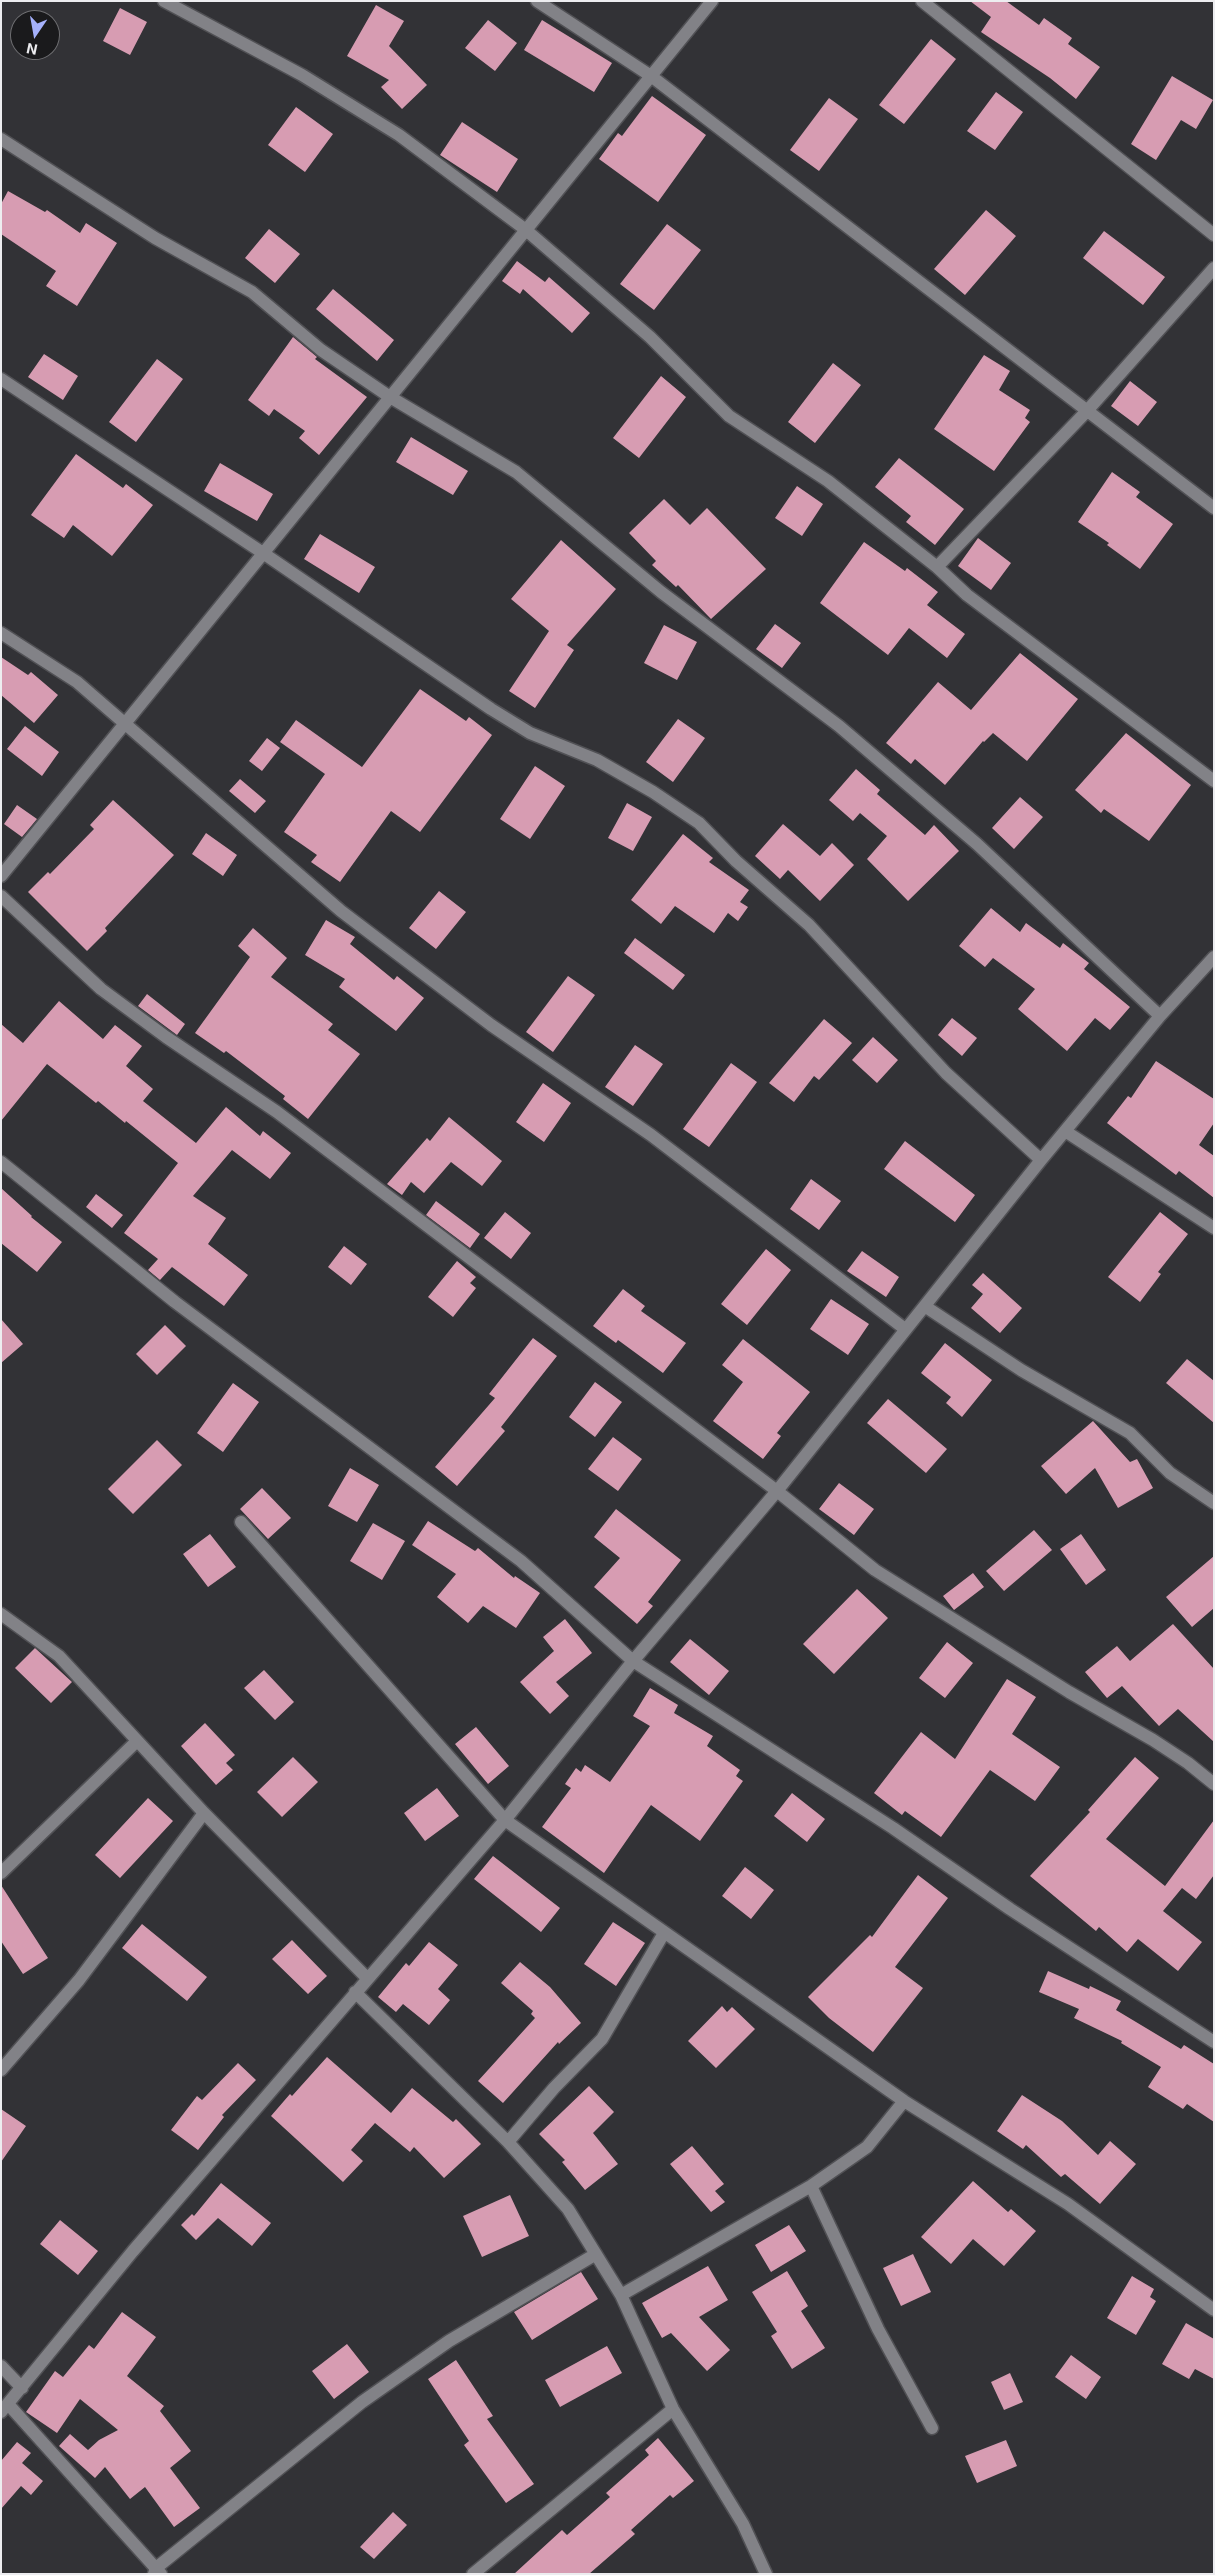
<!DOCTYPE html>
<html>
<head>
<meta charset="utf-8">
<style>
  body { margin:0 }
  #map { position:relative; width:1215px; height:2575px; overflow:hidden; background:#323236; font-family:Inter,sans-serif }
  canvas { display:block }
  .frame { position:absolute; inset:0; border:2px solid #ededf0; pointer-events:none }
  .north { position:absolute; left:10px; top:10px; width:50px; height:50px; box-sizing:border-box; background:#1a1a1c; border:1px solid #6e6e71; border-radius:50%; rotate:192deg; font-size:14px; font-weight:700; line-height:20px; text-align:center; color:#ededf0 }
  .north::after { content:''; display:block; margin:auto; width:18px; height:22px; background:#a5b1fc; clip-path:polygon(50% 0,100% 100%,50% 72%,0 100%) }
</style>
</head>
<body>
<div id="map">
<canvas width="1215" height="2575"></canvas>
<div class="frame"></div>
<div class="north">N</div>
</div>
<script>
const g = document.querySelector('canvas').getContext('2d');
g.lineJoin = 'round';
function paint(path, color) {
  g.fillStyle = color;
  g.fill(path, 'evenodd');
}
function trace(path, color, width, dash) {
  g.strokeStyle = color;
  g.lineWidth = width;
  g.lineCap = dash ? 'butt' : 'round';
  g.setLineDash(dash || []);
  g.stroke(path);
}
paint(new Path2D(`
  M 970,1 L 1006,1 L 1039,25 L 1044,18 L 1072,38 L 1068,44 L 1100,67 L 1076,99 L 1050,78 L 981,32 L 991,17 Z
  M 376,5 L 404,21 L 389,46 L 427,85 L 402,109 L 381,87 L 389,80 L 347,56 Z
  M 120,8 L 147,22 L 130,55 L 103,41 Z
  M 488,20 L 517,43 L 495,71 L 465,48 Z
  M 542,20 L 612,63 L 594,92 L 524,50 Z
  M 931,39 L 956,59 L 904,124 L 879,105 Z
  M 1172,76 L 1213,100 L 1196,129 L 1181,120 L 1156,160 L 1131,144 Z
  M 996,92 L 1023,112 L 995,150 L 967,131 Z
  M 652,96 L 706,135 L 658,202 L 599,159 L 618,133 L 622,136 Z
  M 829,98 L 858,119 L 819,171 L 790,150 Z
  M 296,107 L 333,134 L 305,172 L 268,145 Z
  M 462,122 L 518,159 L 497,192 L 440,155 Z
  M 8,191 L 45,212 L 47,210 L 80,233 L 86,223 L 117,243 L 77,306 L 46,286 L 56,271 L 1,234 L 1,204 Z
  M 986,210 L 1016,236 L 965,295 L 934,269 Z
  M 667,224 L 701,250 L 654,310 L 620,284 Z
  M 269,229 L 300,254 L 275,283 L 245,258 Z
  M 1104,231 L 1165,277 L 1143,305 L 1083,258 Z
  M 517,261 L 545,282 L 549,277 L 590,313 L 572,333 L 523,289 L 520,294 L 502,281 Z
  M 333,289 L 394,340 L 377,361 L 316,309 Z
  M 293,337 L 317,357 L 315,359 L 367,397 L 319,455 L 299,438 L 305,431 L 274,409 L 269,416 L 248,400 Z
  M 44,354 L 78,376 L 63,400 L 28,377 Z
  M 984,355 L 1010,371 L 999,390 L 1030,410 L 1025,418 L 1030,422 L 994,471 L 934,429 Z
  M 157,359 L 183,379 L 136,442 L 109,422 Z
  M 833,363 L 861,385 L 815,443 L 788,422 Z
  M 661,376 L 686,397 L 639,458 L 613,438 Z
  M 1130,381 L 1157,402 L 1138,426 L 1111,406 Z
  M 411,437 L 468,471 L 453,495 L 396,462 Z
  M 76,454 L 123,488 L 126,484 L 153,505 L 112,556 L 73,525 L 64,538 L 31,515 Z
  M 899,458 L 964,509 L 935,545 L 906,522 L 911,516 L 875,487 Z
  M 220,463 L 273,494 L 257,521 L 204,491 Z
  M 1112,472 L 1140,492 L 1136,497 L 1173,524 L 1140,569 L 1107,545 L 1109,543 L 1078,522 Z
  M 797,486 L 823,504 L 802,536 L 775,518 Z
  M 664,499 L 690,525 L 707,508 L 766,569 L 711,619 L 678,585 L 676,587 L 652,565 L 656,561 L 629,533 Z
  M 320,534 L 375,567 L 359,593 L 304,559 Z
  M 978,538 L 1011,563 L 991,590 L 958,566 Z
  M 561,540 L 616,589 L 567,645 L 574,650 L 535,708 L 509,691 L 549,631 L 511,599 Z
  M 864,542 L 905,571 L 907,568 L 938,592 L 927,605 L 965,634 L 947,658 L 909,628 L 888,655 L 820,603 Z
  M 775,624 L 801,643 L 782,668 L 756,649 Z
  M 664,625 L 697,642 L 677,680 L 644,663 Z
  M 1020,653 L 1078,699 L 1027,761 L 993,733 L 984,742 L 983,741 L 945,785 L 915,759 L 911,764 L 886,743 L 938,682 L 971,710 Z
  M 1,657 L 28,675 L 31,672 L 58,695 L 34,723 L 1,695 Z
  M 420,689 L 466,721 L 469,717 L 492,735 L 420,832 L 391,811 L 340,882 L 311,862 L 317,855 L 284,832 L 325,774 L 280,742 L 296,720 L 362,767 Z
  M 678,719 L 705,738 L 673,782 L 646,762 Z
  M 25,726 L 59,752 L 42,776 L 7,749 Z
  M 1126,733 L 1191,785 L 1149,841 L 1104,809 L 1101,813 L 1075,790 Z
  M 267,738 L 280,748 L 262,771 L 249,761 Z
  M 535,766 L 565,786 L 530,839 L 500,819 Z
  M 856,769 L 880,790 L 877,794 L 925,835 L 934,825 L 959,851 L 908,901 L 867,859 L 887,836 L 860,813 L 853,821 L 829,800 Z
  M 240,779 L 266,801 L 255,813 L 229,791 Z
  M 1020,797 L 1043,817 L 1014,849 L 992,828 Z
  M 113,800 L 174,855 L 105,928 L 107,931 L 87,951 L 28,892 L 48,872 L 50,874 L 94,829 L 90,825 Z
  M 627,803 L 652,817 L 633,851 L 608,838 Z
  M 17,805 L 37,819 L 22,837 L 4,824 Z
  M 783,824 L 820,856 L 832,843 L 854,865 L 820,901 L 788,870 L 780,879 L 755,856 Z
  M 206,833 L 237,855 L 223,876 L 192,854 Z
  M 683,834 L 713,858 L 709,862 L 749,890 L 740,902 L 748,907 L 738,921 L 728,913 L 714,933 L 675,906 L 661,924 L 631,900 Z
  M 439,891 L 466,912 L 436,949 L 409,928 Z
  M 991,908 L 1020,932 L 1026,923 L 1060,948 L 1063,943 L 1089,963 L 1084,969 L 1130,1007 L 1110,1030 L 1095,1018 L 1067,1051 L 1018,1009 L 1035,989 L 993,958 L 985,967 L 959,946 Z
  M 326,920 L 355,937 L 350,944 L 394,980 L 397,976 L 424,998 L 396,1031 L 339,987 L 345,979 L 305,955 Z
  M 253,928 L 287,958 L 271,977 L 333,1024 L 328,1030 L 360,1054 L 308,1119 L 283,1099 L 285,1096 L 226,1051 L 224,1053 L 195,1033 L 250,957 L 238,946 Z
  M 635,938 L 685,975 L 673,990 L 624,953 Z
  M 568,976 L 595,995 L 553,1052 L 526,1032 Z
  M 147,994 L 185,1024 L 177,1035 L 138,1006 Z
  M 59,1001 L 103,1039 L 115,1025 L 142,1046 L 126,1066 L 153,1089 L 143,1101 L 196,1143 L 226,1107 L 260,1136 L 263,1131 L 291,1153 L 270,1179 L 232,1150 L 193,1196 L 226,1218 L 208,1244 L 248,1275 L 224,1306 L 172,1267 L 160,1280 L 148,1270 L 158,1259 L 124,1233 L 178,1163 L 126,1121 L 125,1123 L 98,1101 L 96,1103 L 47,1064 L 1,1121 L 1,1024 L 23,1043 Z
  M 952,1018 L 977,1038 L 962,1056 L 938,1035 Z
  M 824,1019 L 852,1043 L 819,1080 L 814,1076 L 794,1102 L 769,1083 Z
  M 873,1037 L 898,1060 L 877,1083 L 852,1060 Z
  M 635,1045 L 663,1064 L 633,1106 L 605,1087 Z
  M 1156,1061 L 1214,1099 L 1214,1123 L 1199,1145 L 1214,1156 L 1214,1198 L 1179,1171 L 1176,1175 L 1107,1123 L 1128,1096 L 1131,1098 Z
  M 731,1063 L 757,1082 L 709,1147 L 683,1129 Z
  M 543,1083 L 571,1103 L 544,1142 L 516,1122 Z
  M 449,1117 L 502,1161 L 482,1186 L 451,1162 L 424,1193 L 411,1182 L 402,1195 L 387,1184 L 427,1138 L 430,1141 Z
  M 905,1141 L 975,1195 L 955,1222 L 884,1169 Z
  M 811,1179 L 841,1201 L 819,1230 L 790,1209 Z
  M 1,1188 L 32,1216 L 31,1217 L 62,1242 L 37,1272 L 1,1243 Z
  M 96,1194 L 123,1215 L 112,1228 L 86,1207 Z
  M 436,1201 L 480,1234 L 470,1248 L 426,1215 Z
  M 505,1212 L 531,1233 L 511,1259 L 484,1238 Z
  M 1160,1212 L 1188,1234 L 1158,1272 L 1161,1274 L 1140,1302 L 1108,1277 Z
  M 344,1246 L 367,1264 L 351,1285 L 328,1267 Z
  M 766,1249 L 791,1270 L 747,1325 L 721,1304 Z
  M 862,1251 L 899,1277 L 886,1297 L 847,1271 Z
  M 457,1261 L 476,1277 L 470,1283 L 476,1288 L 453,1317 L 428,1297 Z
  M 983,1273 L 1022,1308 L 1000,1333 L 971,1308 L 983,1294 L 972,1285 Z
  M 623,1289 L 645,1306 L 641,1311 L 686,1343 L 663,1373 L 618,1340 L 616,1343 L 593,1326 Z
  M 831,1299 L 869,1324 L 848,1355 L 810,1329 Z
  M 1,1319 L 23,1344 L 1,1363 Z
  M 165,1325 L 186,1346 L 157,1375 L 136,1354 Z
  M 533,1338 L 557,1356 L 501,1427 L 505,1431 L 457,1486 L 435,1467 L 495,1398 L 489,1394 Z
  M 743,1339 L 810,1392 L 777,1433 L 781,1436 L 763,1459 L 713,1421 L 743,1382 L 722,1365 Z
  M 945,1343 L 992,1380 L 962,1417 L 946,1403 L 951,1397 L 921,1373 Z
  M 1187,1359 L 1214,1381 L 1214,1423 L 1166,1383 Z
  M 595,1382 L 622,1402 L 595,1437 L 569,1417 Z
  M 233,1383 L 259,1402 L 223,1452 L 197,1433 Z
  M 888,1399 L 947,1449 L 926,1473 L 867,1423 Z
  M 1093,1421 L 1130,1462 L 1137,1459 L 1153,1488 L 1118,1508 L 1095,1468 L 1066,1494 L 1041,1466 Z
  M 613,1437 L 642,1459 L 618,1491 L 588,1469 Z
  M 157,1440 L 182,1465 L 133,1514 L 108,1489 Z
  M 350,1468 L 379,1485 L 357,1522 L 328,1506 Z
  M 839,1483 L 874,1509 L 854,1535 L 819,1509 Z
  M 262,1488 L 291,1518 L 268,1539 L 240,1509 Z
  M 616,1509 L 681,1560 L 648,1602 L 653,1606 L 637,1624 L 594,1587 L 620,1558 L 594,1537 Z
  M 428,1521 L 475,1551 L 478,1548 L 514,1578 L 515,1576 L 540,1593 L 516,1628 L 483,1606 L 468,1623 L 437,1597 L 456,1574 L 412,1545 Z
  M 373,1523 L 405,1541 L 382,1580 L 350,1561 Z
  M 1034,1530 L 1052,1550 L 1004,1591 L 986,1571 Z
  M 210,1534 L 236,1567 L 208,1587 L 183,1554 Z
  M 1081,1534 L 1106,1570 L 1086,1585 L 1060,1549 Z
  M 1214,1556 L 1214,1608 L 1192,1627 L 1166,1597 Z
  M 973,1573 L 984,1587 L 954,1610 L 943,1596 Z
  M 857,1589 L 888,1618 L 834,1674 L 803,1644 Z
  M 565,1619 L 592,1653 L 556,1682 L 569,1696 L 550,1714 L 520,1682 L 554,1651 L 543,1637 Z
  M 1173,1624 L 1214,1669 L 1214,1742 L 1178,1709 L 1159,1726 L 1122,1686 L 1107,1698 L 1085,1672 L 1117,1646 L 1130,1661 Z
  M 690,1639 L 729,1671 L 709,1695 L 670,1662 Z
  M 947,1642 L 973,1663 L 945,1698 L 919,1678 Z
  M 35,1648 L 72,1682 L 51,1703 L 15,1668 Z
  M 264,1670 L 294,1702 L 275,1720 L 244,1688 Z
  M 1007,1679 L 1036,1697 L 1012,1734 L 1060,1767 L 1035,1801 L 990,1770 L 941,1837 L 905,1811 L 902,1815 L 874,1793 L 921,1732 L 955,1759 Z
  M 650,1688 L 678,1705 L 674,1713 L 713,1736 L 707,1746 L 740,1770 L 736,1776 L 743,1781 L 700,1841 L 651,1805 L 604,1873 L 542,1827 L 571,1788 L 565,1784 L 576,1768 L 581,1772 L 585,1765 L 610,1782 L 650,1726 L 633,1716 Z
  M 205,1723 L 235,1755 L 226,1763 L 233,1770 L 216,1785 L 181,1746 Z
  M 476,1727 L 509,1766 L 488,1784 L 455,1744 Z
  M 293,1757 L 318,1782 L 282,1817 L 257,1792 Z
  M 1135,1757 L 1159,1778 L 1106,1839 L 1165,1886 L 1214,1820 L 1214,1875 L 1196,1899 L 1182,1888 L 1163,1911 L 1202,1942 L 1178,1971 L 1138,1939 L 1127,1952 L 1099,1927 L 1096,1931 L 1030,1876 L 1090,1812 L 1088,1810 Z
  M 437,1788 L 459,1816 L 425,1841 L 404,1813 Z
  M 792,1793 L 825,1819 L 807,1842 L 774,1816 Z
  M 148,1798 L 173,1821 L 120,1878 L 95,1855 Z
  M 493,1856 L 560,1908 L 541,1932 L 474,1879 Z
  M 745,1867 L 774,1890 L 751,1919 L 722,1896 Z
  M 918,1875 L 948,1898 L 895,1967 L 923,1988 L 873,2052 L 829,2018 L 808,1997 L 870,1935 L 872,1937 Z
  M 1,1885 L 48,1958 L 23,1974 L 1,1941 Z
  M 613,1922 L 645,1943 L 616,1986 L 584,1964 Z
  M 142,1924 L 207,1977 L 187,2001 L 122,1948 Z
  M 292,1940 L 327,1976 L 308,1994 L 272,1959 Z
  M 429,1942 L 458,1965 L 438,1989 L 450,2000 L 429,2025 L 403,2004 L 396,2012 L 378,1997 L 406,1963 L 409,1966 Z
  M 520,1962 L 550,1987 L 581,2023 L 559,2044 L 558,2042 L 503,2103 L 478,2081 L 535,2018 L 531,2014 L 533,2011 L 501,1983 Z
  M 1048,1971 L 1089,1989 L 1090,1986 L 1121,2001 L 1116,2010 L 1181,2049 L 1184,2045 L 1214,2064 L 1214,2122 L 1187,2104 L 1183,2109 L 1148,2087 L 1161,2067 L 1121,2043 L 1122,2041 L 1074,2018 L 1079,2009 L 1039,1992 Z
  M 722,2006 L 727,2012 L 732,2007 L 755,2029 L 716,2068 L 688,2041 Z
  M 327,2057 L 391,2113 L 412,2088 L 453,2122 L 456,2119 L 481,2144 L 444,2178 L 414,2147 L 410,2152 L 375,2123 L 351,2150 L 363,2161 L 343,2182 L 271,2116 L 290,2094 L 292,2096 Z
  M 238,2063 L 256,2080 L 222,2115 L 224,2117 L 198,2150 L 171,2130 L 197,2096 L 202,2100 Z
  M 589,2086 L 614,2112 L 593,2133 L 618,2164 L 585,2190 L 562,2162 L 565,2160 L 539,2134 Z
  M 1022,2095 L 1062,2121 L 1098,2155 L 1110,2141 L 1136,2164 L 1100,2204 L 1065,2174 L 1061,2177 L 1026,2145 L 1023,2149 L 997,2131 Z
  M 1,2109 L 26,2126 L 1,2162 Z
  M 692,2146 L 724,2184 L 715,2191 L 725,2202 L 711,2212 L 670,2164 Z
  M 973,2181 L 1008,2212 L 1011,2209 L 1036,2231 L 1004,2266 L 973,2239 L 951,2264 L 921,2237 Z
  M 221,2183 L 271,2223 L 252,2246 L 218,2218 L 196,2240 L 181,2225 L 192,2214 L 194,2216 Z
  M 510,2195 L 529,2236 L 482,2257 L 463,2216 Z
  M 60,2220 L 98,2251 L 78,2275 L 40,2244 Z
  M 789,2225 L 806,2251 L 771,2272 L 755,2245 Z
  M 913,2254 L 931,2292 L 901,2306 L 883,2268 Z
  M 708,2266 L 728,2300 L 699,2317 L 730,2350 L 707,2371 L 671,2333 L 662,2338 L 642,2303 Z
  M 787,2271 L 808,2306 L 801,2311 L 825,2348 L 792,2369 L 771,2336 L 777,2332 L 752,2292 Z
  M 581,2272 L 598,2299 L 532,2340 L 514,2312 Z
  M 1132,2276 L 1154,2289 L 1150,2297 L 1156,2301 L 1136,2335 L 1107,2318 Z
  M 122,2312 L 156,2337 L 127,2376 L 164,2406 L 160,2411 L 191,2451 L 170,2468 L 200,2508 L 174,2527 L 145,2487 L 130,2499 L 105,2467 L 95,2478 L 59,2446 L 70,2434 L 88,2450 L 99,2440 L 118,2430 L 80,2399 L 57,2433 L 26,2412 L 55,2371 L 63,2377 L 89,2345 L 94,2349 Z
  M 1186,2323 L 1214,2339 L 1214,2379 L 1195,2369 L 1189,2379 L 1162,2364 Z
  M 347,2344 L 369,2372 L 334,2399 L 312,2371 Z
  M 607,2346 L 622,2373 L 560,2407 L 545,2380 Z
  M 1071,2355 L 1101,2377 L 1086,2399 L 1055,2377 Z
  M 456,2360 L 493,2416 L 487,2419 L 534,2484 L 506,2503 L 464,2445 L 469,2441 L 428,2379 Z
  M 1010,2373 L 1023,2402 L 1004,2410 L 991,2382 Z
  M 658,2438 L 694,2481 L 673,2498 L 670,2495 L 631,2530 L 635,2534 L 589,2574 L 514,2574 L 562,2530 L 567,2535 L 610,2497 L 606,2493 L 649,2455 L 645,2450 Z
  M 1006,2440 L 1017,2466 L 977,2483 L 965,2456 Z
  M 17,2442 L 31,2453 L 22,2463 L 43,2481 L 31,2495 L 21,2486 L 1,2509 L 1,2461 Z
  M 393,2512 L 407,2525 L 374,2559 L 360,2547 Z`), '#d79cb2');
const minor = new Path2D(`
  M 164,1 L 302,75 L 399,135 L 526,230 L 650,337 L 729,416 L 828,481 L 937,567 L 967,595 L 1214,781
  M 537,1 L 651,76 L 1214,508
  M 922,1 L 1214,235
  M 1,139 L 155,238 L 252,292 L 321,350 L 390,397 L 516,472 L 661,592 L 839,726 L 977,844 L 1160,1016
  M 1,379 L 263,553 L 491,709 L 530,733 L 597,760 L 653,792 L 699,823 L 736,861 L 809,925 L 946,1073 L 1041,1160
  M 937,567 L 1086,412 L 1214,268
  M 1,633 L 77,682 L 341,911 L 491,1025 L 651,1135 L 905,1329
  M 1,876 L 712,1
  M 1,896 L 101,989 L 166,1037 L 277,1112 L 777,1491 L 875,1570 L 1069,1692 L 1153,1740 L 1188,1763 L 1214,1784
  M 1065,1131 L 1214,1228
  M 1,1162 L 175,1302 L 521,1561 L 633,1661 L 893,1828 L 1010,1909 L 1214,2042
  M 926,1307 L 1021,1370 L 1130,1433 L 1170,1473 L 1214,1503
  M 241,1522 L 505,1820 L 904,2101 L 1068,2204 L 1214,2310
  M 1,1614 L 59,1656 L 204,1813 L 367,1978
  M 1,1873 L 137,1741
  M 355,1992 L 508,2142 L 568,2209 L 621,2295 L 673,2409 L 743,2524 L 766,2574
  M 1,2070 L 79,1980 L 204,1813
  M 508,2142 L 554,2088 L 602,2039 L 664,1933
  M 811,2186 L 878,2329 L 932,2428
  M 621,2295 L 811,2186 L 867,2147 L 904,2101
  M 1,2366 L 22,2388
  M 8,2404 L 161,2574
  M 1,2412 L 133,2251 L 505,1820 L 633,1661 L 777,1491 L 1041,1160 L 1160,1016 L 1214,957
  M 154,2574 L 156,2568 L 362,2402 L 449,2341 L 596,2254
  M 473,2574 L 673,2409`);
trace(minor, '#515155', 15);
trace(minor, '#828287', 12);
</script>
</body>
</html>
